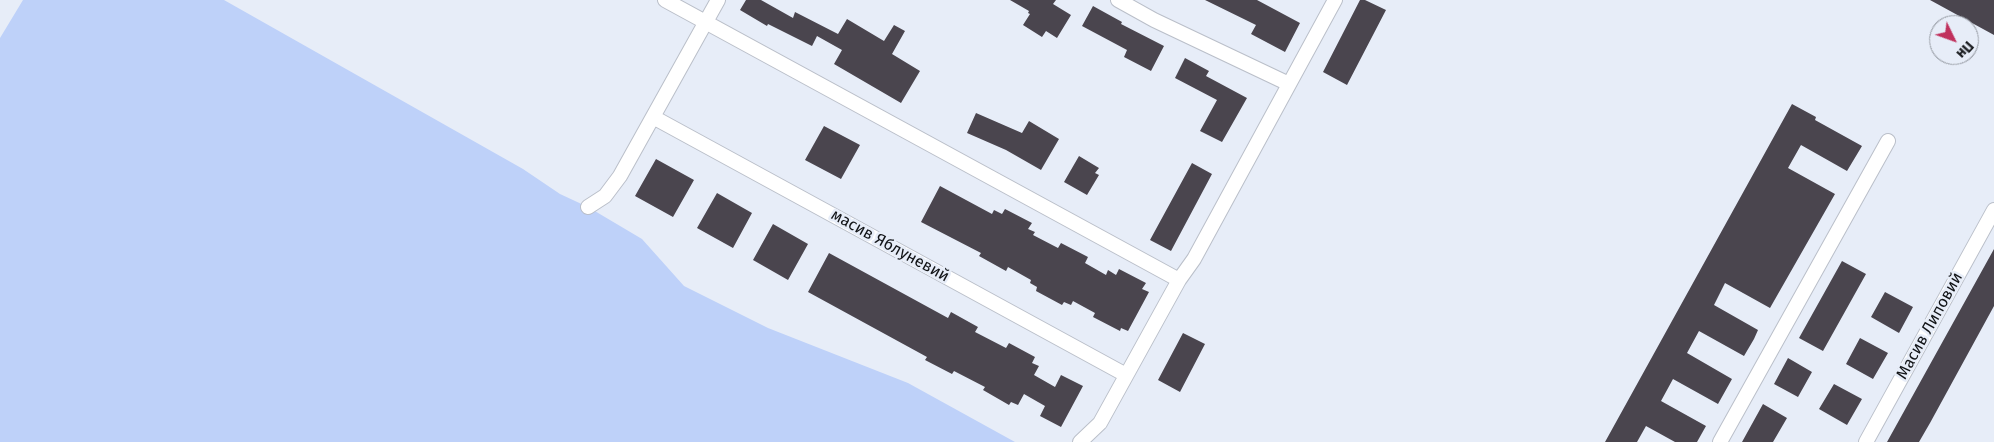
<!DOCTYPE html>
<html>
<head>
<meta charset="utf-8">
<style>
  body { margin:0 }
  #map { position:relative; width:1994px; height:442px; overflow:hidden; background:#e7edf8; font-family:"Fira Sans",sans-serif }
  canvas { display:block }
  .north { position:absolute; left:1929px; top:15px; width:50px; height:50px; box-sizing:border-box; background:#e7edf8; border:1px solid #91969e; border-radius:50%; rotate:132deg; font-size:14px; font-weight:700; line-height:20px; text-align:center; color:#111316 }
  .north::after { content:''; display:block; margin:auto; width:18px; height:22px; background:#c0315d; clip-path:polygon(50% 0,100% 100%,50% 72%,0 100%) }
</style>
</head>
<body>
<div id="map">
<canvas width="1994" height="442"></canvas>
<div class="north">Пн</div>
</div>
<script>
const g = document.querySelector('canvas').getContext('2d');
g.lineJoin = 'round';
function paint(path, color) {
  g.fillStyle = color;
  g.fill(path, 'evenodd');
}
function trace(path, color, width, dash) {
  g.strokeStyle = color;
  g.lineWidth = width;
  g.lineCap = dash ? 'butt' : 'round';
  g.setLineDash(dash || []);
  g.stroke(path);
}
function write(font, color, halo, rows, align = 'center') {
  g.font = font + ' "Fira Sans",sans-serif';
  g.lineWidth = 5;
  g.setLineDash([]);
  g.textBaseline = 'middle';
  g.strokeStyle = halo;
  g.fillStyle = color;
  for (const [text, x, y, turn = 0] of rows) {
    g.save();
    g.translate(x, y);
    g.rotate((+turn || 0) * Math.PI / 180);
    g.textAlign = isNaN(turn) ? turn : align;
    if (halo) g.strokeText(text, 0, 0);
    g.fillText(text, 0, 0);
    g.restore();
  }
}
paint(new Path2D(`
  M 23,0 L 224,0 L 523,169 L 560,194 L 588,207 L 642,239 L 684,286 L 768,328 L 908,383 L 1015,442 L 0,442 L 0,38 Z`), '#bed1f9');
paint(new Path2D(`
  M 746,0 L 761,0 L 793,18 L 795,12 L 838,34 L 847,19 L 884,41 L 894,25 L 905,31 L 892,54 L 920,71 L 901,103 L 834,64 L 842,50 L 817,36 L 812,46 L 768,24 L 767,26 L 740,10 Z
  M 1010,0 L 1056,0 L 1053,4 L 1071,15 L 1057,38 L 1046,31 L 1042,37 L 1023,25 L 1030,14 L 1028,13 L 1029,11 Z
  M 1205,0 L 1257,0 L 1300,23 L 1285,52 L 1251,34 L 1256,25 Z
  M 1360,0 L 1365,0 L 1386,10 L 1347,85 L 1323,72 Z
  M 1930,0 L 1994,0 L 1994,35 Z
  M 1093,6 L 1122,22 L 1121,24 L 1164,46 L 1151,71 L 1124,57 L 1127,50 L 1082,26 Z
  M 1185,58 L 1209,71 L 1206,76 L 1247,98 L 1222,142 L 1200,131 L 1217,100 L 1175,78 Z
  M 1792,104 L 1816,117 L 1815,120 L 1862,146 L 1847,171 L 1801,145 L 1788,168 L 1835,194 L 1770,308 L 1725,283 L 1714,305 L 1758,330 L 1754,339 L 1744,356 L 1699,331 L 1687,353 L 1732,379 L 1718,404 L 1673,379 L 1661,401 L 1706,426 L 1697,442 L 1675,442 L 1646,426 L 1637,442 L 1605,442 Z
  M 976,113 L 1022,133 L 1029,121 L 1059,139 L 1041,170 L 1006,150 L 967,133 Z
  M 824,126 L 860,145 L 841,179 L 805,160 Z
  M 1079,156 L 1099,168 L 1095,173 L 1099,175 L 1087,195 L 1064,182 Z
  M 656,159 L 694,180 L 673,217 L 635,196 Z
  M 1192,163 L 1212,174 L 1171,251 L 1150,240 Z
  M 940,186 L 992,214 L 994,210 L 1002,214 L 1005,209 L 1032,223 L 1028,229 L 1035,232 L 1033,235 L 1058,248 L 1061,243 L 1088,257 L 1085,263 L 1106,275 L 1108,270 L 1116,275 L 1119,269 L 1146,283 L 1142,289 L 1149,292 L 1128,331 L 1121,328 L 1120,331 L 1093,317 L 1095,313 L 1073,301 L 1071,305 L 1064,302 L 1062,305 L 1036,291 L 1037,287 L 1030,283 L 1031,280 L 1008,267 L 1006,271 L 979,256 L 981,253 L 921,222 Z
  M 717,193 L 752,213 L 733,248 L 697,228 Z
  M 773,224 L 808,244 L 788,280 L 753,260 Z
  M 1994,249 L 1994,306 L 1930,423 L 1919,442 L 1887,442 Z
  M 829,253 L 948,318 L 951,312 L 978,327 L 975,332 L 1006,348 L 1009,343 L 1035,357 L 1032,363 L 1039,366 L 1034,375 L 1055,387 L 1061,375 L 1083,386 L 1061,427 L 1040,416 L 1045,406 L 1024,394 L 1018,405 L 1011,402 L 1009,405 L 983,390 L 985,387 L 954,371 L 952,374 L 925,360 L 927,357 L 808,292 Z
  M 1842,261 L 1866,274 L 1823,351 L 1799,338 Z
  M 1885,292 L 1913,307 L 1899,333 L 1871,317 Z
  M 1183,333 L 1205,344 L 1180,392 L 1158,380 Z
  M 1860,338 L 1888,353 L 1873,379 L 1846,364 Z
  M 1788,358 L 1812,372 L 1798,397 L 1774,384 Z
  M 1834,384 L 1862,399 L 1847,425 L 1819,409 Z
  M 1763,404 L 1787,418 L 1773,442 L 1742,442 Z`), '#4a454e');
const minor = new Path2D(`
  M 665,0 L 1179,280
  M 1118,0 L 1154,20 L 1289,84
  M 653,117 L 1126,375
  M 588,207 L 605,196 L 620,176 L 718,0
  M 1080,442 L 1100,423 L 1179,280 L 1194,259 L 1335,0
  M 1720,442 L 1888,141
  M 1866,442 L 1994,210`);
trace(minor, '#babfc9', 16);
trace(minor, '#fff', 14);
write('16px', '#111316', '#e7edf8', [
  ["масив Яблуневий",890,246,29],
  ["Масив Липовий",1930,326,-61]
]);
</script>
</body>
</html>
